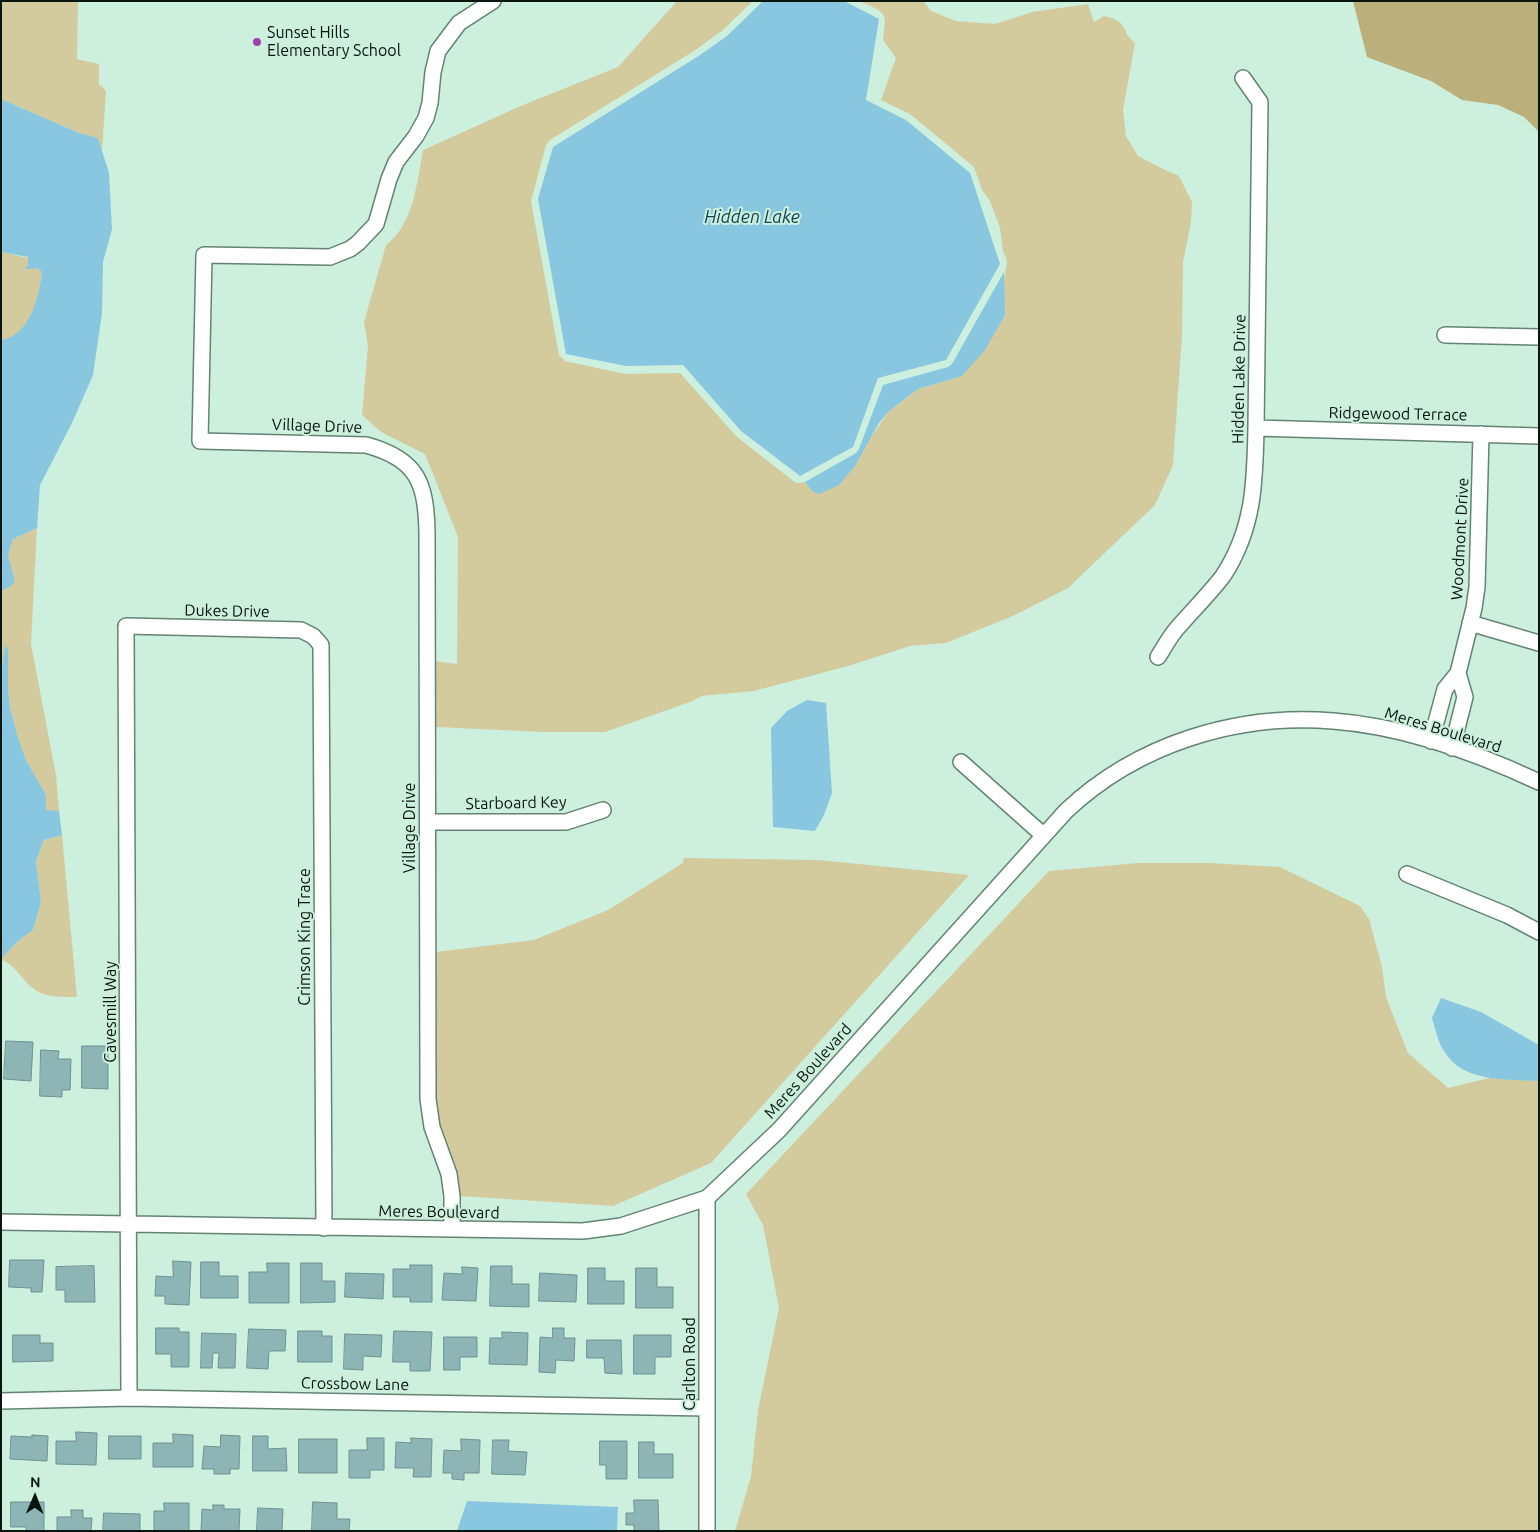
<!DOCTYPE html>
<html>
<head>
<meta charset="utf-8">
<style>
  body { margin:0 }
  #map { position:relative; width:1540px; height:1532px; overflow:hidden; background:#cdefdd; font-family:Ubuntu,sans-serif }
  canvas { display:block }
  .frame { position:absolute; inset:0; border:2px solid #09150f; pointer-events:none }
  .north { position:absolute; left:10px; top:1472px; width:50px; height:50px; -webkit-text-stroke:4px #cdefdd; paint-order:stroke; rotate:1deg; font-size:14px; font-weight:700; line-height:20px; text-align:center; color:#09150f }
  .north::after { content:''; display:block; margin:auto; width:18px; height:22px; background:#09150f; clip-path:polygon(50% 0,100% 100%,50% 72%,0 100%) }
</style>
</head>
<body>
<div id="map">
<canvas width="1540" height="1532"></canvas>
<div class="frame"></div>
<div class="north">N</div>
</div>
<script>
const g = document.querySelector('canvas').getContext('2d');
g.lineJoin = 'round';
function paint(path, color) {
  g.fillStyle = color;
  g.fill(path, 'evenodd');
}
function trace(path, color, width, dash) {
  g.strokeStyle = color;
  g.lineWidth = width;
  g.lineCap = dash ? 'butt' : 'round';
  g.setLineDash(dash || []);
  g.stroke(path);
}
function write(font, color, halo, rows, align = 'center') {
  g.font = font + ' Ubuntu,sans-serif';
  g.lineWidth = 4;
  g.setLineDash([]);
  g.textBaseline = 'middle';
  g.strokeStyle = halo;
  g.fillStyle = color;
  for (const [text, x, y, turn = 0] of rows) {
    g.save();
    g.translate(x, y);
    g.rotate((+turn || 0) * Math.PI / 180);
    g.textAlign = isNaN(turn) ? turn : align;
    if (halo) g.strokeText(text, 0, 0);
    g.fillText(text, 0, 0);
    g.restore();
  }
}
paint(new Path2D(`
  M 1,1 L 78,1 L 77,59 L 99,64 L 99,84 L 106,91 L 102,151 L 98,138 L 79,133 L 1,99 Z
  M 677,1 L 753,1 L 723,30 L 694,51 L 550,140 L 546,145 L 531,201 L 559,355 L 565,361 L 625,374 L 680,373 L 737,437 L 796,483 L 805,482 L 812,491 L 839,485 L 888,412 L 918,389 L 962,376 L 1004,279 L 1007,261 L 1003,251 L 1000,228 L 990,201 L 982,190 L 974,167 L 910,114 L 881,100 L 896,58 L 883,40 C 887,11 887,14 860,1 L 923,1 L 931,11 L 956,21 L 995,24 L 1032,12 L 1088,4 L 1094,22 L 1104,16 C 1130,22 1119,30 1135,43 L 1123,110 L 1126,136 L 1138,156 L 1163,169 L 1179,176 L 1192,202 L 1191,222 L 1183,262 L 1182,336 L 1173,465 L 1155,505 L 1068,588 L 1015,615 L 946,643 L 910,646 L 848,666 L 754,691 L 702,696 L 690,702 L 605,732 L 543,732 L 436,727 L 435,726 L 435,661 L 457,664 L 458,537 L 425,454 L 381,432 L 362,415 L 368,346 L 364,322 L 386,245 C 414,224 417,182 423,150 L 523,105 L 618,67 Z
  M 1,252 L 28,258 L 28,266 L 26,268 L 37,268 L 42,272 C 39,296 31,336 1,340 Z
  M 37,528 L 31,644 L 56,775 L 59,811 L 46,811 L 46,795 L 26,760 L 17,736 L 10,707 L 8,690 L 8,649 L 5,646 L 1,675 L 1,591 L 8,588 L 8,554 L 13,539 Z
  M 62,835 L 77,997 C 65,997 43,998 34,989 C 21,979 17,967 1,959 L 18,941 L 33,930 L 41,902 L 36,861 L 44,840 Z
  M 684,858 L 818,860 L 969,875 L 711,1163 L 613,1206 L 460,1196 L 455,1165 L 442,1134 L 437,1114 L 436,952 L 534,940 L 608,910 L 683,863 Z
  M 1138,863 L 1209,863 L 1280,867 L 1360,906 L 1369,919 L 1382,967 L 1386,997 L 1408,1053 L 1448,1088 L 1489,1078 L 1539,1081 L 1539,1531 L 735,1531 L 751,1476 L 758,1410 L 779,1308 L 763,1225 L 746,1194 L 1049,871 Z`), '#d3cb9e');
paint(new Path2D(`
  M 1353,1 L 1539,1 L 1539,132 L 1524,117 L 1498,105 L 1462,100 L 1431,81 L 1367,57 Z`), '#bbb07b');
paint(new Path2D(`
  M 763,1 L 844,1 L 879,19 L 866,100 L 906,120 L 970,173 L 1000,264 L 946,360 L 878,378 L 853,447 L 800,476 L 741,431 L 683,365 L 626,366 L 566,354 L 538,199 L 553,147 L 697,57 L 727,36 Z
  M 1,99 L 79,133 L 98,138 L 109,173 L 112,229 L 103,262 L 102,313 L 93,375 L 72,423 L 40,485 L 37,528 L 13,539 L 8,555 L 15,582 L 8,588 L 1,591 L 1,340 C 30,336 39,296 42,272 L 37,268 L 25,269 L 28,265 L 28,257 L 1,252 Z
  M 1004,272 L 1005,315 L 985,350 L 962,376 L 918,389 L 888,412 L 879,423 L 855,466 L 839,485 L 819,494 L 812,491 L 805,482 L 856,453 L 859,449 L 883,385 L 948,367 L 952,364 Z
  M 5,645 L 8,649 L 8,690 L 10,707 L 17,735 L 26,760 L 46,795 L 46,810 L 59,811 L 62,835 L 44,840 L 36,861 L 41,902 L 33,930 L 18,941 L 1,959 L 1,675 Z
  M 807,700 L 826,703 L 832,793 L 824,815 L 815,831 L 773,827 L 771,728 L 787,711 Z
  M 1441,998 L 1481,1012 L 1539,1045 L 1539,1081 C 1506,1079 1463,1083 1444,1051 C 1438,1042 1435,1028 1432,1018 Z
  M 467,1501 L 618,1507 L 617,1531 L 457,1531 Z`), '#89c6e0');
const building = new Path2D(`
  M 6,1041 L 33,1042 L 31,1081 L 4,1079 Z
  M 82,1046 L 108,1046 L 108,1089 L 82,1088 Z
  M 41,1050 L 59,1051 L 58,1059 L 71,1059 L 70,1090 L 62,1090 L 62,1097 L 40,1096 Z
  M 10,1260 L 44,1260 L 42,1292 L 31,1292 L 31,1288 L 9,1287 Z
  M 173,1261 L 191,1262 L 189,1305 L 165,1304 L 165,1296 L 155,1296 L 156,1276 L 173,1277 Z
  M 201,1262 L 219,1262 L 219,1276 L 238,1276 L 238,1298 L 201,1298 Z
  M 267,1263 L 289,1263 L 289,1303 L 249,1303 L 249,1272 L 267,1272 Z
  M 301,1263 L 322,1263 L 322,1281 L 335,1281 L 335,1302 L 301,1303 Z
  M 410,1265 L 432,1265 L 432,1302 L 410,1302 L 410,1297 L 393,1297 L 393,1269 L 410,1269 Z
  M 94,1266 L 95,1302 L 65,1302 L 65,1290 L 56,1290 L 56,1267 Z
  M 491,1266 L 512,1266 L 512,1284 L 529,1284 L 529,1307 L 490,1306 Z
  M 462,1267 L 478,1268 L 476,1301 L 442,1300 L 444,1273 L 462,1274 Z
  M 588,1268 L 605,1268 L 605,1281 L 624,1281 L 624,1304 L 588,1304 Z
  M 636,1268 L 657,1268 L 657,1287 L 673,1287 L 673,1308 L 636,1308 Z
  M 346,1273 L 384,1274 L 383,1299 L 345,1297 Z
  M 540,1273 L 577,1275 L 576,1302 L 539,1301 Z
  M 156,1328 L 179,1328 L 179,1332 L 189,1332 L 189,1367 L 171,1367 L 171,1354 L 156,1354 Z
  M 553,1328 L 564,1328 L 564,1338 L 575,1338 L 574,1361 L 556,1360 L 555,1373 L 539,1372 L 540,1337 L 552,1338 Z
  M 249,1329 L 286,1330 L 285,1351 L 269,1351 L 268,1369 L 247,1368 Z
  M 298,1331 L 322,1331 L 322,1336 L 332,1336 L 332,1362 L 298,1362 Z
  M 394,1331 L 432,1332 L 430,1371 L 410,1371 L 410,1362 L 393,1362 Z
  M 502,1332 L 528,1333 L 527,1365 L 489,1364 L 490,1338 L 502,1338 Z
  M 202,1333 L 236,1334 L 235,1368 L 218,1368 L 219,1353 L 213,1353 L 212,1368 L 201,1368 Z
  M 345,1334 L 382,1335 L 381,1357 L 363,1356 L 363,1370 L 344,1369 Z
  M 13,1335 L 40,1335 L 40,1343 L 53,1343 L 53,1361 L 13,1362 Z
  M 634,1335 L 671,1335 L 671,1357 L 655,1357 L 655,1374 L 634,1374 Z
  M 444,1337 L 477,1337 L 477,1357 L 460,1357 L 460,1370 L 444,1370 Z
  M 587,1340 L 621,1340 L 622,1374 L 605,1373 L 604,1358 L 587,1358 Z
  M 76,1432 L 97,1433 L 96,1465 L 56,1464 L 56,1441 L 76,1441 Z
  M 173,1434 L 193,1435 L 193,1467 L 153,1467 L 153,1443 L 173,1443 Z
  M 32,1435 L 48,1436 L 47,1461 L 10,1459 L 11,1436 L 32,1437 Z
  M 221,1435 L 240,1436 L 239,1469 L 230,1469 L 230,1474 L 214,1474 L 214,1469 L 202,1469 L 204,1446 L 220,1447 Z
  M 109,1436 L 141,1436 L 141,1459 L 109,1459 Z
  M 253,1436 L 268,1436 L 268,1449 L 286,1448 L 287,1471 L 253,1471 Z
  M 367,1438 L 384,1438 L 384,1470 L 370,1470 L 370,1478 L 349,1478 L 349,1450 L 367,1450 Z
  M 411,1438 L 432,1439 L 431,1477 L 413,1477 L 414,1468 L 395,1468 L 396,1442 L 411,1443 Z
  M 299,1439 L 337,1439 L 337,1473 L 299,1473 Z
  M 461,1439 L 480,1440 L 479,1473 L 464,1473 L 464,1480 L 452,1479 L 452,1473 L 443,1473 L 444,1450 L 461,1451 Z
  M 493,1440 L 509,1440 L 508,1451 L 527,1452 L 525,1475 L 492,1474 Z
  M 600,1441 L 627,1441 L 627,1479 L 606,1479 L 606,1465 L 600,1465 Z
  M 639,1442 L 654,1442 L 654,1454 L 673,1454 L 673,1478 L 639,1478 Z
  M 634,1500 L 658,1500 L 659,1531 L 634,1531 L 634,1525 L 626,1525 L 626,1513 L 634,1513 Z
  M 11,1502 L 44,1502 L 44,1531 L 26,1531 L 26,1527 L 11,1527 Z
  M 313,1502 L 337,1503 L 337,1519 L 350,1519 L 349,1531 L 312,1531 Z
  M 164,1503 L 189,1503 L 189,1531 L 154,1531 L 154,1511 L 164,1511 Z
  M 213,1505 L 224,1505 L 224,1509 L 240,1509 L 239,1531 L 201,1531 L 202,1509 L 213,1510 Z
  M 258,1508 L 283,1509 L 282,1531 L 257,1531 Z
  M 71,1510 L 83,1510 L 83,1518 L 92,1518 L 91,1531 L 57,1531 L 57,1517 L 71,1517 Z
  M 104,1513 L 140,1514 L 140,1531 L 103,1531 Z`);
paint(building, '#8eb5b5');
trace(building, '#6d9392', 1);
const minor = new Path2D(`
  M 1445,335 L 1539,337
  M 1256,428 L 1539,436
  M 1470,623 L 1539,643
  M 1158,657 C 1165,646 1171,634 1180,625 C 1194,609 1210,593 1223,576 C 1254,529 1255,482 1256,428 L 1260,102 L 1243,78
  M 1458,673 L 1474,608 L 1477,587 L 1481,434
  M 1431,741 L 1445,689 L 1458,673 L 1465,697 L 1452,748
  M 961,762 L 1043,835
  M 428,822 L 566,822 L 603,810
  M 1407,874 L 1507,915 L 1539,932
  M 707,1198 L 707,1531
  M 1,1222 L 583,1231 L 621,1226 L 707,1198 L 779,1130 L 1066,811 C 1137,744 1237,713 1333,721 C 1402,726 1477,753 1539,782
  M 452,1229 L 452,1196 L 449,1174 L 432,1127 L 428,1099 L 427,533 C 426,483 418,459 366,445 L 200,441 L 204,255 L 330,257 L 350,249 L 358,243 L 376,224 L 389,179 L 396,162 L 416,136 L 426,118 L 430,103 L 433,72 L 438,51 L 459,23 L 493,1
  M 129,1398 L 126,626 L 301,630 L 313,636 L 321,645 L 324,1228
  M 1,1401 L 129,1398 L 707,1408`);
trace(minor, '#648373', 18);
trace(minor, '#fff', 15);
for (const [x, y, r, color] of [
  [257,42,5,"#9e41ab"]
]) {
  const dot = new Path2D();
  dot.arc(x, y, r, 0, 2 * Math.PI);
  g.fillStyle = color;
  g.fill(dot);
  trace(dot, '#cdefdd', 2);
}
write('16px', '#09150f', '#cdefdd', [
  ["Sunset Hills",267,33],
  ["Elementary School",267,51]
], 'left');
write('16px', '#09150f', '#cdefdd', [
  ["Hidden Lake Drive",1239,379,-89],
  ["Ridgewood Terrace",1398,414,1],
  ["Village Drive",317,426,2],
  ["Woodmont Drive",1460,539,-87],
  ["Dukes Drive",227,611,1],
  ["Meres Boulevard",1443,730,17],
  ["Starboard Key",516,803,-1],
  ["Village Drive",410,828,-90],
  ["Crimson King Trace",305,937,-90],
  ["Cavesmill Way",111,1012,-90],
  ["Meres Boulevard",808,1071,-48],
  ["Meres Boulevard",439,1212,1],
  ["Carlton Road",690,1364,-90],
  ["Crossbow Lane",355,1384,1]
]);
write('italic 18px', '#104457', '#cdefdd', [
  ["Hidden Lake",752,217]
]);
</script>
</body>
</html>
